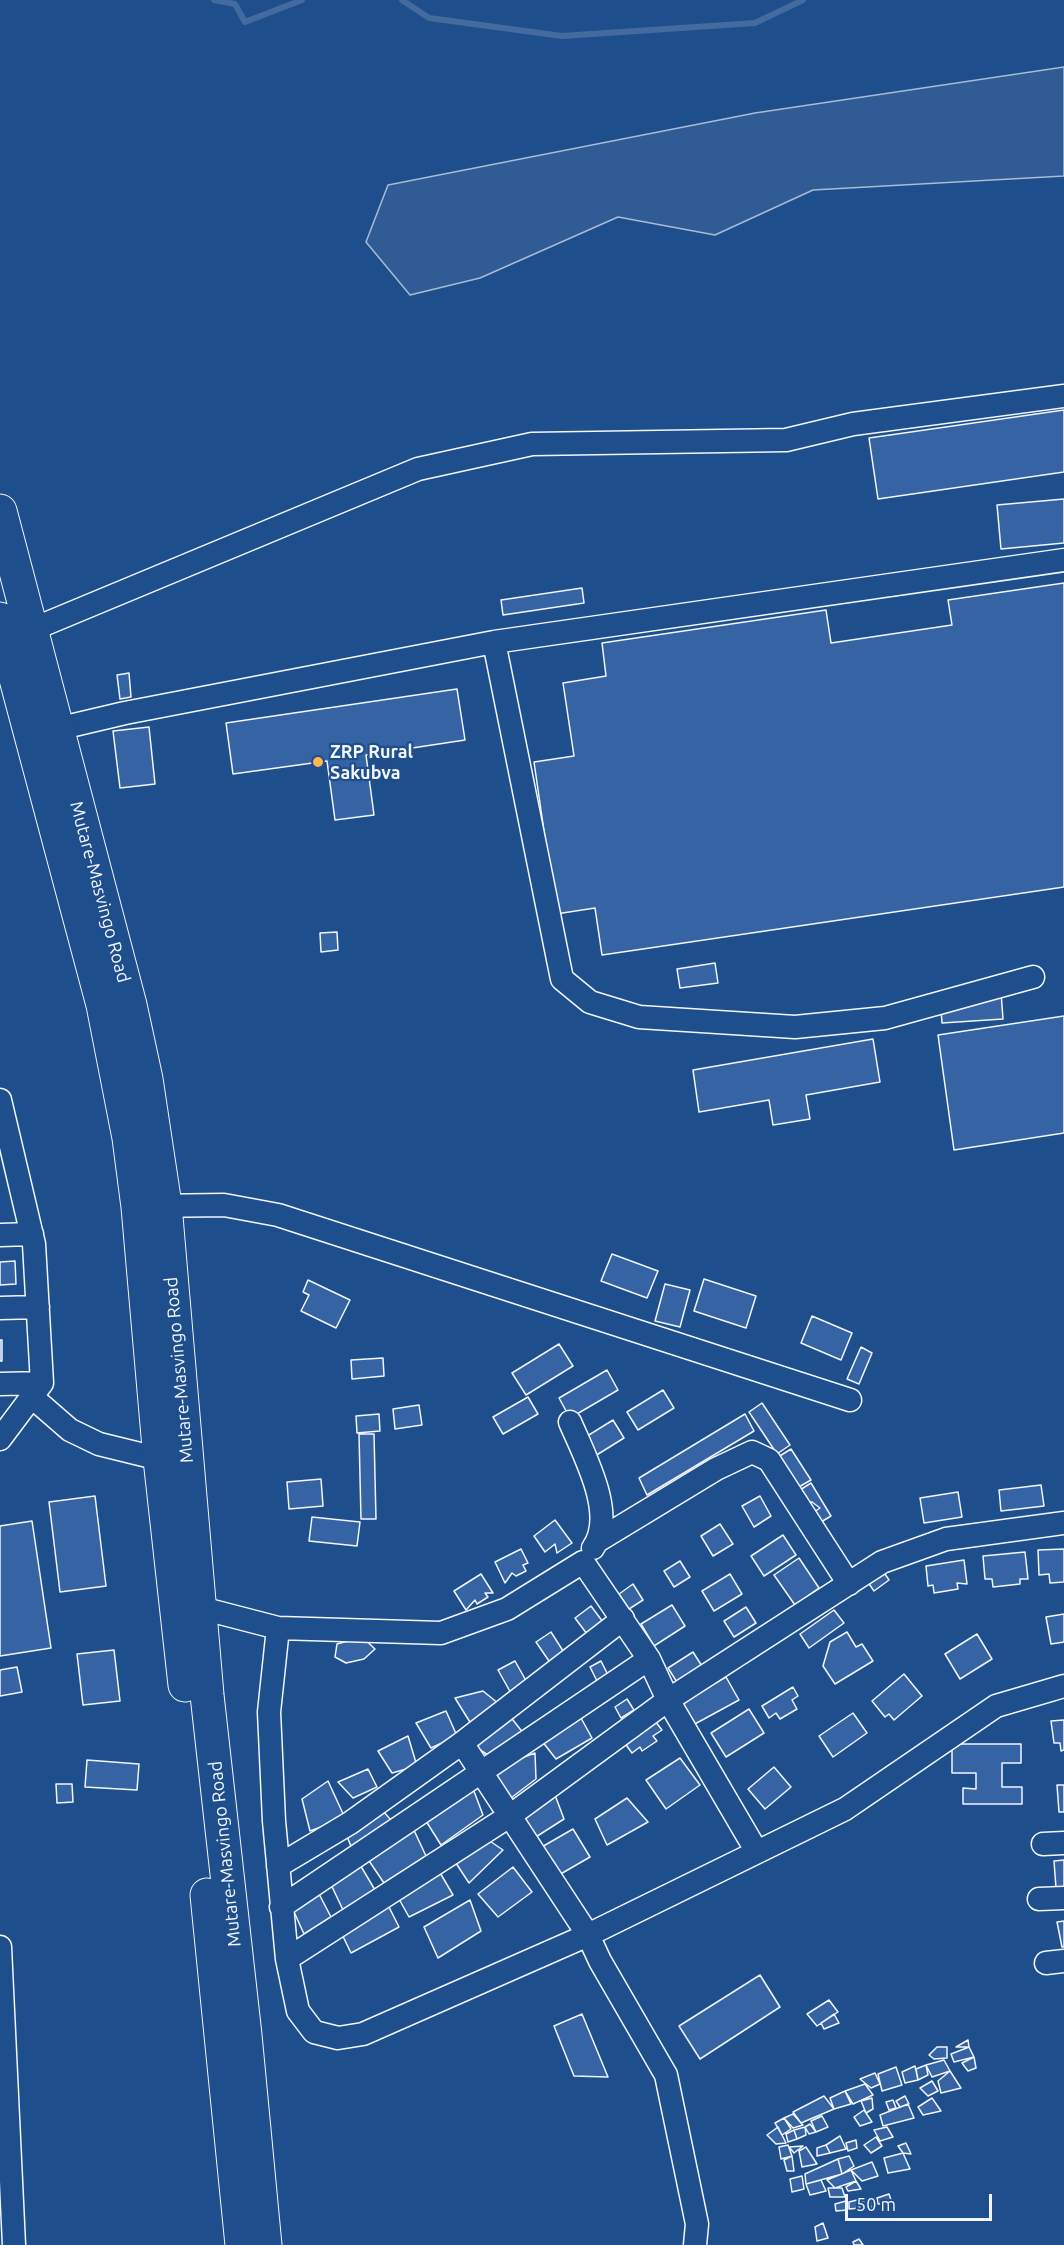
<!DOCTYPE html>
<html>
<head>
<meta charset="utf-8">
<style>
  body { margin:0 }
  #map { position:relative; width:1064px; height:2245px; overflow:hidden; background:#1f4e8c; font-family:Ubuntu,sans-serif }
  canvas { display:block }
  .scale { position:absolute; left:845px; top:2194px; width:147px; height:27px; box-sizing:border-box; border:3px solid #f2f6ff; border-top:0; padding-left:8px; font-size:18px; line-height:21px; white-space:nowrap; color:#f2f6ff; -webkit-text-stroke:4px #1f4e8c; paint-order:stroke }
</style>
</head>
<body>
<div id="map">
<canvas width="1064" height="2245"></canvas>
<div class="scale">50 m</div>
</div>
<script>
const g = document.querySelector('canvas').getContext('2d');
g.lineJoin = 'round';
function paint(path, color) {
  g.fillStyle = color;
  g.fill(path, 'evenodd');
}
function trace(path, color, width, dash) {
  g.strokeStyle = color;
  g.lineWidth = width;
  g.lineCap = dash ? 'butt' : 'round';
  g.setLineDash(dash || []);
  g.stroke(path);
}
function write(font, color, halo, rows, align = 'center') {
  g.font = font + ' Ubuntu,sans-serif';
  g.lineWidth = 4.5;
  g.setLineDash([]);
  g.textBaseline = 'middle';
  g.strokeStyle = halo;
  g.fillStyle = color;
  for (const [text, x, y, turn = 0] of rows) {
    g.save();
    g.translate(x, y);
    g.rotate((+turn || 0) * Math.PI / 180);
    g.textAlign = isNaN(turn) ? turn : align;
    if (halo) g.strokeText(text, 0, 0);
    g.fillText(text, 0, 0);
    g.restore();
  }
}
const green = new Path2D(`
  M 1064,67 L 1064,176 L 813,190 L 715,235 L 618,217 L 480,278 L 410,295 L 366,242 L 388,185 L 755,113 Z`);
paint(green, '#305b95');
trace(green, '#a8bbd7', 1.5);
trace(new Path2D(`
  M 214,0 L 235,4 L 245,22 L 302,0
  M 402,0 L 429,18 L 562,36 L 755,23 L 803,0`), '#446ba0', 6);
const building = new Path2D(`
  M 1064,410 L 1064,472 L 878,499 L 869,438 Z
  M 1064,499 L 1064,543 L 1001,549 L 997,505 Z
  M 1064,583 L 1064,887 L 602,955 L 595,908 L 556,914 L 534,762 L 574,756 L 563,683 L 606,676 L 602,643 L 826,610 L 831,643 L 952,625 L 948,600 Z
  M 582,588 L 584,603 L 503,615 L 501,600 Z
  M 129,673 L 131,697 L 120,699 L 117,675 Z
  M 457,689 L 465,740 L 366,755 L 374,815 L 335,820 L 327,761 L 233,774 L 226,723 Z
  M 149,727 L 155,784 L 120,788 L 113,731 Z
  M 337,932 L 338,950 L 321,952 L 320,933 Z
  M 715,963 L 718,983 L 680,988 L 677,969 Z
  M 1001,992 L 1003,1019 L 942,1023 L 940,996 Z
  M 1064,1016 L 1064,1133 L 954,1150 L 938,1035 Z
  M 873,1039 L 880,1082 L 806,1095 L 810,1119 L 773,1125 L 769,1100 L 699,1112 L 693,1070 Z
  M 612,1254 L 658,1271 L 647,1298 L 601,1281 Z
  M 15,1261 L 16,1284 L 0,1285 L 0,1262 Z
  M 704,1279 L 756,1296 L 746,1328 L 694,1311 Z
  M 308,1280 L 350,1300 L 336,1328 L 301,1311 L 309,1295 L 303,1292 Z
  M 665,1284 L 690,1290 L 680,1327 L 655,1321 Z
  M 812,1316 L 852,1333 L 841,1360 L 801,1343 Z
  M 0,1340 L 2,1340 L 2,1361 L 0,1361 Z
  M 559,1344 L 573,1366 L 526,1395 L 512,1373 Z
  M 861,1347 L 872,1353 L 859,1384 L 847,1379 Z
  M 383,1358 L 384,1376 L 352,1379 L 351,1360 Z
  M 607,1370 L 618,1390 L 570,1418 L 559,1398 Z
  M 663,1390 L 674,1408 L 638,1430 L 627,1412 Z
  M 528,1397 L 538,1414 L 503,1434 L 493,1417 Z
  M 762,1403 L 790,1445 L 777,1454 L 749,1412 Z
  M 419,1405 L 422,1425 L 395,1429 L 393,1409 Z
  M 379,1414 L 380,1431 L 357,1433 L 356,1416 Z
  M 745,1414 L 754,1431 L 647,1495 L 639,1478 Z
  M 613,1420 L 624,1438 L 587,1461 L 576,1443 Z
  M 359,1434 L 374,1434 L 376,1519 L 361,1519 Z
  M 791,1449 L 811,1480 L 797,1488 L 778,1457 Z
  M 321,1479 L 323,1506 L 289,1509 L 287,1482 Z
  M 811,1483 L 831,1516 L 821,1522 L 814,1512 L 820,1508 L 812,1502 L 807,1503 L 800,1490 Z
  M 1041,1485 L 1044,1506 L 1001,1511 L 999,1490 Z
  M 958,1492 L 962,1517 L 924,1523 L 920,1498 Z
  M 95,1496 L 106,1586 L 60,1592 L 49,1502 Z
  M 760,1496 L 771,1516 L 754,1527 L 742,1506 Z
  M 312,1517 L 360,1522 L 357,1546 L 309,1541 Z
  M 555,1520 L 572,1543 L 557,1553 L 555,1544 L 545,1552 L 534,1536 Z
  M 32,1521 L 51,1648 L 0,1656 L 0,1526 Z
  M 720,1524 L 733,1544 L 713,1556 L 701,1536 Z
  M 783,1535 L 796,1555 L 764,1576 L 751,1556 Z
  M 521,1549 L 528,1563 L 523,1565 L 526,1571 L 516,1576 L 512,1573 L 505,1583 L 495,1562 Z
  M 1064,1549 L 1064,1582 L 1050,1583 L 1049,1574 L 1039,1575 L 1038,1550 Z
  M 1025,1552 L 1028,1579 L 1020,1579 L 1020,1584 L 993,1587 L 992,1579 L 985,1579 L 983,1556 Z
  M 799,1558 L 819,1588 L 795,1605 L 774,1575 Z
  M 964,1560 L 967,1584 L 957,1583 L 958,1589 L 934,1593 L 933,1585 L 928,1586 L 926,1566 Z
  M 680,1561 L 690,1577 L 674,1587 L 664,1571 Z
  M 881,1568 L 889,1580 L 874,1591 L 865,1578 Z
  M 481,1574 L 493,1593 L 485,1593 L 488,1597 L 477,1604 L 475,1600 L 466,1610 L 454,1591 Z
  M 730,1574 L 742,1594 L 714,1611 L 702,1591 Z
  M 633,1584 L 643,1600 L 629,1609 L 619,1594 Z
  M 672,1605 L 685,1626 L 654,1646 L 641,1624 Z
  M 591,1606 L 606,1626 L 590,1638 L 575,1618 Z
  M 746,1607 L 756,1623 L 734,1637 L 724,1621 Z
  M 834,1610 L 844,1623 L 809,1648 L 800,1634 Z
  M 1064,1614 L 1064,1642 L 1051,1644 L 1046,1617 Z
  M 551,1632 L 565,1654 L 551,1664 L 536,1642 Z
  M 847,1632 L 856,1647 L 862,1644 L 873,1661 L 835,1684 L 823,1666 L 830,1642 Z
  M 977,1634 L 992,1659 L 960,1679 L 945,1654 Z
  M 362,1637 L 375,1649 L 364,1659 L 346,1663 L 335,1657 L 337,1644 Z
  M 114,1650 L 120,1701 L 83,1705 L 77,1654 Z
  M 693,1652 L 707,1674 L 682,1690 L 668,1668 Z
  M 515,1661 L 529,1686 L 512,1695 L 498,1670 Z
  M 601,1661 L 608,1675 L 597,1681 L 590,1667 Z
  M 17,1667 L 22,1692 L 0,1696 L 0,1670 Z
  M 904,1674 L 922,1696 L 894,1720 L 889,1714 L 885,1717 L 872,1701 Z
  M 726,1677 L 739,1700 L 693,1725 L 681,1702 Z
  M 793,1687 L 798,1696 L 792,1700 L 797,1709 L 780,1719 L 776,1713 L 769,1718 L 762,1706 Z
  M 483,1691 L 499,1704 L 473,1727 L 455,1698 Z
  M 627,1699 L 634,1710 L 621,1718 L 615,1707 Z
  M 749,1709 L 764,1733 L 726,1757 L 711,1733 Z
  M 446,1711 L 457,1736 L 431,1748 L 416,1723 Z
  M 853,1713 L 867,1733 L 833,1757 L 819,1736 Z
  M 509,1715 L 524,1734 L 491,1757 L 471,1744 Z
  M 581,1718 L 592,1738 L 556,1759 L 538,1736 Z
  M 1064,1720 L 1064,1750 L 1061,1751 L 1060,1743 L 1054,1743 L 1051,1721 Z
  M 655,1721 L 662,1730 L 653,1736 L 657,1741 L 642,1751 L 640,1747 L 632,1753 L 624,1742 Z
  M 408,1736 L 417,1766 L 392,1773 L 378,1751 Z
  M 952,1744 L 1021,1744 L 1021,1763 L 1002,1763 L 1002,1787 L 1022,1787 L 1022,1804 L 963,1804 L 963,1788 L 976,1789 L 976,1773 L 952,1773 Z
  M 535,1753 L 536,1779 L 503,1804 L 481,1773 Z
  M 680,1758 L 700,1785 L 666,1809 L 646,1780 Z
  M 87,1760 L 139,1764 L 137,1790 L 85,1787 Z
  M 774,1767 L 791,1787 L 765,1809 L 748,1789 Z
  M 368,1769 L 377,1787 L 353,1798 L 338,1782 Z
  M 328,1781 L 345,1818 L 310,1831 L 302,1799 Z
  M 56,1784 L 72,1784 L 73,1802 L 57,1803 Z
  M 1057,1785 L 1064,1785 L 1064,1812 L 1059,1812 Z
  M 472,1786 L 483,1815 L 441,1845 L 421,1813 Z
  M 552,1787 L 564,1819 L 528,1842 L 519,1809 Z
  M 627,1798 L 648,1822 L 607,1845 L 595,1819 Z
  M 381,1809 L 391,1820 L 353,1851 L 343,1827 Z
  M 412,1826 L 426,1856 L 384,1883 L 363,1852 Z
  M 573,1829 L 590,1857 L 552,1879 L 540,1848 Z
  M 481,1835 L 503,1850 L 469,1883 L 450,1854 Z
  M 1064,1860 L 1064,1887 L 1056,1888 L 1054,1861 Z
  M 359,1863 L 375,1890 L 343,1910 L 327,1876 Z
  M 435,1864 L 453,1895 L 409,1917 L 394,1890 Z
  M 513,1867 L 532,1892 L 498,1917 L 478,1894 Z
  M 318,1892 L 331,1917 L 304,1934 L 294,1912 Z
  M 470,1900 L 481,1931 L 438,1958 L 424,1927 Z
  M 387,1903 L 399,1927 L 351,1953 L 338,1926 Z
  M 1064,1921 L 1064,1947 L 1062,1947 L 1057,1922 Z
  M 760,1975 L 780,2007 L 700,2059 L 679,2026 Z
  M 829,2000 L 838,2012 L 817,2026 L 807,2014 Z
  M 582,2014 L 608,2077 L 574,2076 L 554,2026 Z
  M 834,2014 L 839,2023 L 824,2029 L 821,2023 Z
  M 968,2040 L 969,2047 L 956,2047 Z
  M 937,2047 L 947,2047 L 947,2058 L 934,2059 L 929,2055 Z
  M 969,2047 L 974,2057 L 954,2062 L 951,2054 Z
  M 974,2057 L 976,2068 L 968,2071 L 962,2063 Z
  M 944,2060 L 950,2071 L 932,2077 L 926,2065 Z
  M 926,2065 L 928,2075 L 918,2080 L 916,2069 Z
  M 915,2066 L 918,2080 L 905,2083 L 902,2072 Z
  M 896,2067 L 902,2085 L 882,2091 L 878,2074 Z
  M 950,2071 L 961,2088 L 941,2093 L 938,2081 Z
  M 875,2073 L 880,2084 L 871,2088 L 860,2079 Z
  M 932,2081 L 938,2091 L 928,2096 L 920,2088 Z
  M 865,2084 L 873,2095 L 853,2104 L 845,2091 Z
  M 845,2091 L 851,2104 L 834,2109 L 830,2098 Z
  M 824,2096 L 834,2109 L 801,2123 L 793,2112 Z
  M 905,2096 L 909,2104 L 900,2107 L 896,2101 Z
  M 872,2098 L 873,2109 L 866,2113 L 861,2101 Z
  M 932,2098 L 941,2111 L 923,2115 L 918,2107 Z
  M 893,2100 L 896,2108 L 889,2110 L 886,2102 Z
  M 908,2104 L 914,2118 L 883,2126 L 880,2115 Z
  M 864,2110 L 872,2122 L 860,2126 L 854,2117 Z
  M 793,2114 L 801,2123 L 803,2125 L 793,2128 L 784,2118 Z
  M 822,2116 L 828,2127 L 816,2132 L 811,2121 Z
  M 784,2118 L 791,2129 L 782,2135 L 775,2123 Z
  M 810,2124 L 816,2132 L 809,2134 L 805,2127 Z
  M 778,2127 L 786,2143 L 776,2144 L 767,2135 Z
  M 805,2127 L 806,2135 L 797,2139 L 794,2130 Z
  M 887,2127 L 893,2137 L 880,2141 L 874,2130 Z
  M 794,2130 L 797,2139 L 788,2142 L 786,2134 Z
  M 840,2136 L 846,2149 L 830,2153 L 826,2145 Z
  M 876,2137 L 882,2146 L 871,2153 L 864,2145 Z
  M 856,2140 L 857,2148 L 848,2151 L 846,2143 Z
  M 906,2143 L 911,2154 L 903,2153 L 898,2146 Z
  M 788,2145 L 792,2156 L 781,2159 L 779,2147 Z
  M 826,2145 L 830,2153 L 817,2156 L 817,2148 Z
  M 803,2146 L 794,2153 L 789,2147 Z
  M 806,2147 L 817,2164 L 802,2167 L 799,2151 Z
  M 903,2153 L 910,2169 L 888,2173 L 884,2158 Z
  M 792,2156 L 794,2171 L 787,2171 L 784,2160 Z
  M 849,2156 L 854,2166 L 842,2174 L 838,2159 Z
  M 838,2159 L 842,2174 L 806,2184 L 805,2174 Z
  M 872,2162 L 878,2176 L 862,2181 L 851,2170 Z
  M 851,2170 L 856,2181 L 835,2188 L 827,2180 Z
  M 802,2176 L 804,2189 L 792,2192 L 790,2179 Z
  M 821,2180 L 826,2191 L 810,2195 L 806,2184 Z
  M 856,2181 L 861,2189 L 848,2191 L 846,2187 Z
  M 828,2188 L 842,2188 L 845,2197 L 830,2197 Z
  M 889,2194 L 892,2203 L 878,2204 L 877,2198 Z
  M 874,2198 L 876,2206 L 860,2210 L 858,2202 Z
  M 857,2200 L 860,2208 L 849,2209 L 849,2202 Z
  M 846,2201 L 847,2210 L 836,2211 L 835,2204 Z
  M 823,2223 L 828,2238 L 817,2241 L 815,2227 Z
  M 859,2239 L 863,2245 L 854,2245 L 853,2242 Z`);
paint(building, '#3563a3');
trace(building, '#f2f6ff', 1.5);
const minor = new Path2D(`
  M 31,630 L 418,469 L 532,444 L 786,440 L 853,424 L 1064,396
  M 494,642 L 562,979 L 590,1002 L 639,1017 L 795,1027 L 885,1018 L 1033,977
  M 57,729 L 125,713 L 494,642 L 1064,560
  M 0,1100 L 34,1244 L 42,1383 L 0,1439
  M 152,1206 L 224,1205 L 278,1215 L 850,1400
  M 0,1235 L 32,1234
  M 0,1308 L 38,1307
  M 0,1384 L 42,1383
  M 32,1397 L 70,1430 L 99,1444 L 160,1459
  M 570,1422 C 584,1455 617,1515 593,1548
  M 599,1540 L 716,1469 L 752,1452 L 769,1460 L 849,1584
  M 201,1608 L 278,1628 L 269,1712 L 274,1821 L 287,1959 L 298,2011 L 314,2032 L 338,2038 L 363,2034 L 588,1935 L 845,1809 L 996,1706 L 1064,1686
  M 278,1628 L 441,1633 L 507,1609 L 583,1562 L 649,1659 L 668,1700 L 757,1852
  M 462,1743 L 588,1935 L 600,1961 L 666,2075 L 697,2224 L 695,2245
  M 1043,1844 L 1064,1843
  M 278,1866 L 350,1823 L 462,1743 L 623,1619
  M 1039,1899 L 1064,1898
  M 281,1907 L 649,1659
  M 0,1947 L 14,2245
  M 287,1959 L 511,1815 L 668,1700 L 882,1562 L 946,1539 L 1064,1523
  M 1046,1963 L 1064,1961`);
const highway = new Path2D(`
  M 0,511 L 130,1005 L 146,1079 L 165,1205 L 207,1695 L 245,2035 L 265,2245
  M 0,619 L 103,1005 L 129,1138 L 138,1207 L 160,1459 L 185,1685
  M 207,1895 L 242,2245`);
trace(minor, '#f2f6ff', 25);
trace(highway, '#f2f6ff', 35);
trace(minor, '#1f4e8c', 22);
trace(highway, '#1f4e8c', 33);
for (const [x, y, r, color] of [
  [318,762,6,"#ffb74d"]
]) {
  const dot = new Path2D();
  dot.arc(x, y, r, 0, 2 * Math.PI);
  g.fillStyle = color;
  g.fill(dot);
  trace(dot, '#1f4e8c', 2);
}
write('bold 18px', '#f2f6ff', '#1f4e8c', [
  ["ZRP Rural",330,752],
  ["Sakubva",330,773]
], 'left');
write('18px', '#f2f6ff', '#1f4e8c', [
  ["Mutare-Masvingo Road",100,892,75],
  ["Mutare-Masvingo Road",179,1370,-95],
  ["Mutare-Masvingo Road",225,1854,-96]
]);
</script>
</body>
</html>
